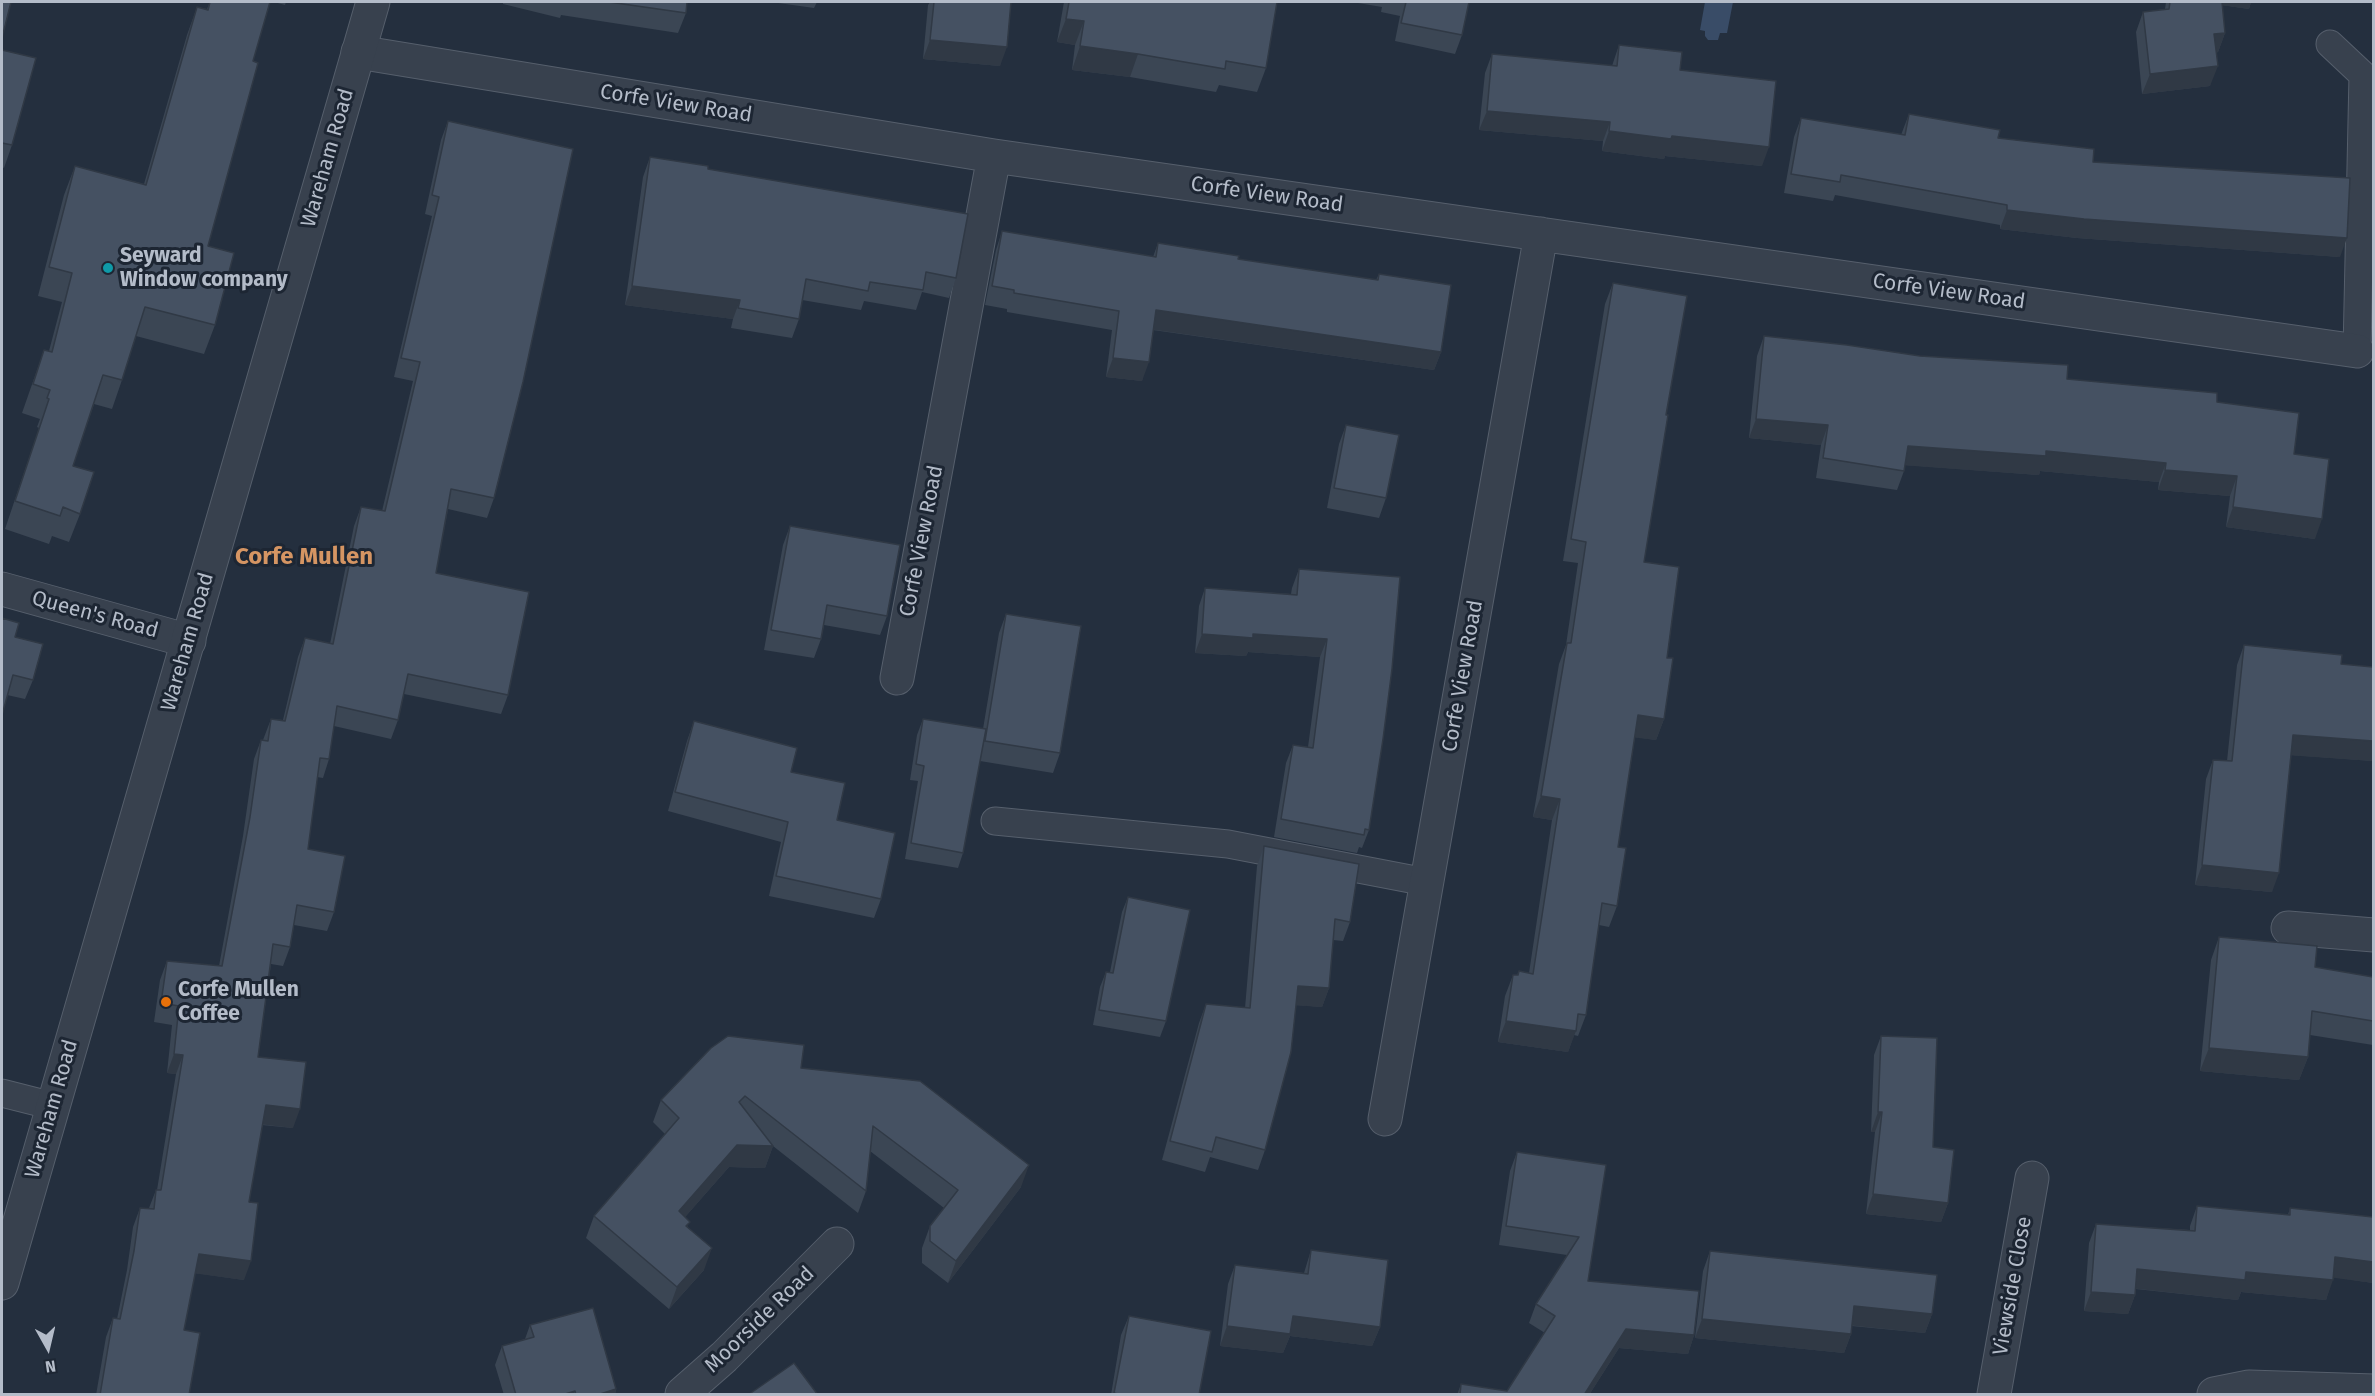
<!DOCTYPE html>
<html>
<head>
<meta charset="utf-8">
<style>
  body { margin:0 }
  #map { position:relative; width:2375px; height:1396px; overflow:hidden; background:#242f3e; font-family:"Fira Sans",sans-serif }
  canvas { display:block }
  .frame { position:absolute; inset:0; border:3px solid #b4bcc9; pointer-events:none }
  .north { position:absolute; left:18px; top:1318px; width:60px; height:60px; -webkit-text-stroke:4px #1d2633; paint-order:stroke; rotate:172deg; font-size:16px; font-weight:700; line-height:24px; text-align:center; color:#b4bcc9 }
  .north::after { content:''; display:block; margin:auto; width:21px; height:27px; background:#b4bcc9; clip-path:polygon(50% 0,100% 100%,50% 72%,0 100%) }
</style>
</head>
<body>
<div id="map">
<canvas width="2375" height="1396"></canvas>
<div class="frame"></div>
<div class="north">N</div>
</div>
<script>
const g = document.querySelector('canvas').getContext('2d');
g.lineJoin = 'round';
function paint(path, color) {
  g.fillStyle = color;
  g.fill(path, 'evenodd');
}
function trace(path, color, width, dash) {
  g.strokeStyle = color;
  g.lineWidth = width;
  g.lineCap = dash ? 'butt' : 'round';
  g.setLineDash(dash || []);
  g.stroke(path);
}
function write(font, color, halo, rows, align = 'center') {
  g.font = font + ' "Fira Sans",sans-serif';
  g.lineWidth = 6;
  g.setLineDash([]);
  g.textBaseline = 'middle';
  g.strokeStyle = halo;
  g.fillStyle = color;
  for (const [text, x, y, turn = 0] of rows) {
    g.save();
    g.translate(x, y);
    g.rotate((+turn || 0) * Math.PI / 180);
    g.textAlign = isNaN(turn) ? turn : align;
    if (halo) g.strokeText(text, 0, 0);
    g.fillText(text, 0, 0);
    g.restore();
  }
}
paint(new Path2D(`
  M 1705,2 L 1733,2 L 1727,33 L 1720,33 L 1718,40 L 1708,40 L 1705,36 L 1705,31 L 1700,30 Z`), '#394c67');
const service = new Path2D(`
  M 2330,44 L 2363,75 L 2357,351
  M 995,821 L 1228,844 L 1426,882
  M 2,1093 L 53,1106`);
const minor = new Path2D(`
  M 358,52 L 994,156 L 2357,351
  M 2,589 L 189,641
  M 897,678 L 994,156
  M 2288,928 L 2374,935
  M 1385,1119 L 1541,234
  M 682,1394 L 724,1357 L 837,1244
  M 1994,1394 L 2032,1178
  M 2214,1394 L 2249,1387 L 2374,1391`);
const tertiary = new Path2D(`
  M 2,1283 L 373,2`);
trace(service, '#565f6c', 29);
trace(minor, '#565f6c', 35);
trace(tertiary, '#565f6c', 35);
trace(service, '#38414e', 27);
trace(minor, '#38414e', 33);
trace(tertiary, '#38414e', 33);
paint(new Path2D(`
  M 210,2 L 270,2 L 253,61 L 208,246 L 215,325 L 204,354 L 136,336 L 122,380 L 112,409 L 94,404 L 73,466 L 80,514 L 69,542 L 52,536 L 49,544 L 5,529 L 39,428 L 37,427 L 40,419 L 22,413 L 44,350 L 49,351 L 62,302 L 38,296 L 64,195 L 75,166 L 144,184 L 187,35 L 197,7 L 207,9 Z
  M 274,2 L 286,2 L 285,5 Z
  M 503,2 L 687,2 L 686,13 L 678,33 L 561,15 L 560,18 L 503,4 Z
  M 771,2 L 817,2 L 814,8 Z
  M 930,2 L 1011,2 L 1000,66 L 923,59 L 928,5 Z
  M 1064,2 L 1277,2 L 1266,68 L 1257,92 L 1219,85 L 1216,92 L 1130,77 L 1072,70 L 1075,45 L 1057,42 Z
  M 1352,2 L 1469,2 L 1462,35 L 1455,54 L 1395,41 L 1400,16 L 1381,12 L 1382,7 Z
  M 2166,2 L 2251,2 L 2249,9 L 2222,5 L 2225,33 L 2218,52 L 2216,53 L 2210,86 L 2142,94 L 2136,32 L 2143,12 L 2165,9 Z
  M 1619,45 L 1680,70 L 1762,166 L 1665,156 L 1664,159 L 1602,151 L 1603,141 L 1479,130 L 1485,73 L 1492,54 L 1612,66 Z
  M 2,50 L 12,145 L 4,168 L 2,167 Z
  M 1909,114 L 2093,162 L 2340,257 L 2077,238 L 2000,229 L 2000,225 L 1835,195 L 1833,201 L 1784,193 L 1794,137 L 1801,118 L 1901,135 Z
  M 448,121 L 494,498 L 487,518 L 448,509 L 436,573 L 508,695 L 501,714 L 404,694 L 398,720 L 391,739 L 334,726 L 329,759 L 323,778 L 317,777 L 308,849 L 334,912 L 327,931 L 294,925 L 290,947 L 283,966 L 271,964 L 258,1057 L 293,1128 L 262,1125 L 249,1202 L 244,1280 L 195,1273 L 184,1330 L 189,1395 L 96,1395 L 106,1337 L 113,1318 L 117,1319 L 127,1270 L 133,1227 L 140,1208 L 149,1208 L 156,1190 L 157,1190 L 176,1074 L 167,1073 L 172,1025 L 154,1022 L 160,980 L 167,961 L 219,966 L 243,836 L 254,759 L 261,740 L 263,740 L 271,719 L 283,720 L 298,657 L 305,638 L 330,644 L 354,526 L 361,507 L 382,511 L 413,381 L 394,377 L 432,216 L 425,214 L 441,140 Z
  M 650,157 L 708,169 L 956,278 L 949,298 L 922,292 L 916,310 L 864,301 L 861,310 L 802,300 L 799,319 L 792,338 L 731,328 L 733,319 L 625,305 L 643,177 Z
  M 1002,231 L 1153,257 L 1158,243 L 1238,259 L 1376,280 L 1379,274 L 1441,352 L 1434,370 L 1153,330 L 1142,381 L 1106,377 L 1112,330 L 1007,312 L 1007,309 L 985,305 L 996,250 Z
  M 1613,283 L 1666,415 L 1644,562 L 1667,658 L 1664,719 L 1656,740 L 1635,737 L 1618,847 L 1617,906 L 1609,927 L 1599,925 L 1586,1015 L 1578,1036 L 1574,1035 L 1568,1052 L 1498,1042 L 1505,996 L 1513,975 L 1517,975 L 1519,971 L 1529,973 L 1552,820 L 1533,817 L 1559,664 L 1566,645 L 1578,563 L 1563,561 L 1605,304 Z
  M 1764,336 L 2067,379 L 2217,402 L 2294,454 L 2315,539 L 2226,527 L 2230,496 L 2158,490 L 2159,482 L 2040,471 L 2039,475 L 1905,465 L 1904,471 L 1897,490 L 1816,478 L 1821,445 L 1749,438 L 1757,356 Z
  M 1346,425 L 1386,498 L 1379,518 L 1327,508 L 1339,444 Z
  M 790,526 L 887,616 L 880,635 L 824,625 L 821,639 L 814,658 L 764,650 L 783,545 Z
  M 1299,569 L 1400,577 L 1369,830 L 1362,848 L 1359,847 L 1357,853 L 1274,837 L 1286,763 L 1293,745 L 1308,747 L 1320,657 L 1248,652 L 1246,656 L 1195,653 L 1199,606 L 1205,588 L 1291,594 L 1292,588 Z
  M 1006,614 L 1060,753 L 1053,773 L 980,761 L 963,853 L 958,868 L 905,859 L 918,781 L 910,780 L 917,735 L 923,719 L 983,729 L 999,633 Z
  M 15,637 L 33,680 L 25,699 L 7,695 Z
  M 2244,645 L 2341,664 L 2373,761 L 2291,755 L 2272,892 L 2195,885 L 2206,779 L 2213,760 L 2227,761 L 2237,665 Z
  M 694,721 L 791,772 L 837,820 L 881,899 L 874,918 L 769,896 L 781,842 L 668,811 L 687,741 Z
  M 1264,846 L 1350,922 L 1343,941 L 1333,940 L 1329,988 L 1322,1007 L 1296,1005 L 1265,1150 L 1258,1170 L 1210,1157 L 1205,1172 L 1162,1160 L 1199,1023 L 1206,1004 L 1245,1008 L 1257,866 Z
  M 1128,897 L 1166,1021 L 1160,1037 L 1093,1025 L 1100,987 L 1106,972 L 1110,972 L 1122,912 Z
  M 2219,937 L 2315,967 L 2373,977 L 2373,1045 L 2310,1035 L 2308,1057 L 2299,1080 L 2200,1071 L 2211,960 Z
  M 1881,1036 L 1933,1147 L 1948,1203 L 1941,1222 L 1866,1214 L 1875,1132 L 1871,1132 L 1874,1055 Z
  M 801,1068 L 1021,1187 L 948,1283 L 922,1263 L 922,1248 L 930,1226 L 944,1208 L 870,1151 L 866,1191 L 858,1213 L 773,1146 L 765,1168 L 729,1167 L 685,1217 L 688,1228 L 704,1270 L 669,1309 L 586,1238 L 594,1216 L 665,1134 L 653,1122 L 661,1100 Z
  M 1517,1152 L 1606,1165 L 1588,1281 L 1694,1335 L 1688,1354 L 1619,1348 L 1589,1395 L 1457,1395 L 1461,1384 L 1507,1391 L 1545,1333 L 1529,1323 L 1536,1304 L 1567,1255 L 1499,1245 L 1510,1171 Z
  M 2197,1206 L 2288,1215 L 2290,1208 L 2373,1283 L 2333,1277 L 2326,1300 L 2241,1292 L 2238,1300 L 2136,1289 L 2135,1295 L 2128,1314 L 2084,1311 L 2089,1243 L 2096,1224 L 2190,1230 L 2190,1226 Z
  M 1311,1250 L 1380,1327 L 1372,1346 L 1290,1336 L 1283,1353 L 1220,1346 L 1228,1284 L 1235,1265 L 1304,1273 Z
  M 1710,1251 L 1932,1314 L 1925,1333 L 1852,1326 L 1851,1334 L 1844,1353 L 1695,1338 L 1703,1271 Z
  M 1129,1316 L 1199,1395 L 1111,1395 L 1121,1335 Z
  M 530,1325 L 616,1389 L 615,1395 L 504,1395 L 495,1365 L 502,1346 L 525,1339 Z`), '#3b4654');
paint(new Path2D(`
  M 2214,2 L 2251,2 L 2249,9 L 2213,4 Z
  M 1066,19 L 1084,21 L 1075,45 L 1057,42 Z
  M 2225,33 L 2218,52 L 2207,54 L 2214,34 Z
  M 930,40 L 1007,47 L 1000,66 L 923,59 Z
  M 1080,46 L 1138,54 L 1130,77 L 1072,70 Z
  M 2218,66 L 2210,86 L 2142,94 L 2150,74 Z
  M 1487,111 L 1610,122 L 1603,141 L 1479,130 Z
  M 1609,131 L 1672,136 L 1769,147 L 1762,166 L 1665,156 L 1664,159 L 1602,151 Z
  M 2007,210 L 2347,238 L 2340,257 L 2077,238 L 2000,229 Z
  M 632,286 L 740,300 L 733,319 L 625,305 Z
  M 1156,310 L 1441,352 L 1434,370 L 1149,329 Z
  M 1113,358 L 1149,362 L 1142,381 L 1106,377 Z
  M 1756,419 L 1828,425 L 1821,445 L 1749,438 Z
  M 1908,446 L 2046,451 L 2166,463 L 2159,482 L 2040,471 L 2039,475 L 1900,465 Z
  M 2165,470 L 2237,476 L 2230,496 L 2158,490 Z
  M 2233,507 L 2322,519 L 2315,539 L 2226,527 Z
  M 1202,634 L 1253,634 L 1327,639 L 1320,657 L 1248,652 L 1246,656 L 1195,653 Z
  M 1638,715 L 1664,719 L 1656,740 L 1630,737 Z
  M 2293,735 L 2373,741 L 2373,761 L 2286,755 Z
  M 1541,796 L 1560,799 L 1552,820 L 1533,817 Z
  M 2202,865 L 2279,873 L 2272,892 L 2195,885 Z
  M 1298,986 L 1329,988 L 1322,1007 L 1291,1005 Z
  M 1506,1021 L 1576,1031 L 1568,1052 L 1498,1042 Z
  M 2209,1048 L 2308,1057 L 2299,1080 L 2200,1071 Z
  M 174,1054 L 183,1055 L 176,1074 L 167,1073 Z
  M 266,1105 L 300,1109 L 293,1128 L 259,1124 Z
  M 1878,1112 L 1882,1112 L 1875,1132 L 1871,1132 Z
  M 737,1145 L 773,1146 L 765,1168 L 729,1167 L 671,1233 L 679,1211 Z
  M 1029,1165 L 1021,1187 L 948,1283 L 956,1261 Z
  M 1873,1194 L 1948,1203 L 1941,1222 L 1866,1214 Z
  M 712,1248 L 704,1270 L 669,1309 L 677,1287 Z
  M 199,1254 L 251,1261 L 244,1280 L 192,1273 Z
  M 2335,1257 L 2373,1262 L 2373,1283 L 2328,1277 Z
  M 2137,1269 L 2246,1272 L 2333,1280 L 2326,1300 L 2241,1292 L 2238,1300 L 2130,1288 Z
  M 2091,1292 L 2135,1295 L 2128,1314 L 2084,1311 Z
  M 1854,1306 L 1932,1314 L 1925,1333 L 1847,1325 Z
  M 1293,1316 L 1380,1327 L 1372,1346 L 1290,1336 L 1283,1353 L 1220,1346 L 1227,1326 Z
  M 1702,1319 L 1851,1334 L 1844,1353 L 1695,1338 Z
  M 1626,1329 L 1694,1335 L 1688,1354 L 1619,1348 L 1589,1395 L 1584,1395 Z
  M 616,1389 L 615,1395 L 597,1395 Z
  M 575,1391 L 573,1395 L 562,1395 Z`), '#303945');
const building = new Path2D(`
  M 2,2 L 11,2 L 2,38 Z
  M 210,2 L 270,2 L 253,61 L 258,63 L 208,246 L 234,253 L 215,325 L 145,307 L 122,380 L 103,375 L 73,466 L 94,472 L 80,514 L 63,507 L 60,516 L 15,501 L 49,399 L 47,398 L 50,390 L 33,384 L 44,350 L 52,352 L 72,273 L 49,267 L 75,166 L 146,185 L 197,7 L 208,10 Z
  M 609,2 L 687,2 L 686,13 Z
  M 934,2 L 1011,2 L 1007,47 L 930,40 Z
  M 1069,2 L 1277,2 L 1266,68 L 1226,61 L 1225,69 L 1138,54 L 1080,46 L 1084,21 L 1066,19 Z
  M 1406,2 L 1469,2 L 1462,35 L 1401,23 Z
  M 2170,2 L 2222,2 L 2225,33 L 2214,34 L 2218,66 L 2150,74 L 2143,12 L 2169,9 Z
  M 1619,45 L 1682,52 L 1680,70 L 1776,81 L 1769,147 L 1672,136 L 1671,139 L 1609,131 L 1610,122 L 1487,111 L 1492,54 L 1617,66 Z
  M 2,50 L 36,58 L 12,145 L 2,143 L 2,146 Z
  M 1909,114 L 2000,130 L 1998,138 L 2094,149 L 2093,162 L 2350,178 L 2347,238 L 2084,219 L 2007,210 L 2007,205 L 1841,175 L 1840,182 L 1791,174 L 1801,118 L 1905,135 Z
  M 448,121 L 573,149 L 523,382 L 494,498 L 451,489 L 436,573 L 529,592 L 508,695 L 408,674 L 398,720 L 337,706 L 329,759 L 320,758 L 308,849 L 345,856 L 334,912 L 297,905 L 290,947 L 273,944 L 258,1057 L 306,1062 L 300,1109 L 266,1105 L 249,1202 L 258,1203 L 251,1261 L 199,1254 L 184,1330 L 200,1333 L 189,1395 L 100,1395 L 113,1318 L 120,1319 L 134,1251 L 140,1208 L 154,1209 L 156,1190 L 161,1190 L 183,1055 L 174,1054 L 179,1006 L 161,1003 L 167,961 L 222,966 L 250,817 L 261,740 L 268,741 L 271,719 L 285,721 L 305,638 L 333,644 L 361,507 L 385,511 L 420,362 L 401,358 L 439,197 L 432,195 Z
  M 650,157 L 708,166 L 708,169 L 968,214 L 956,278 L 926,272 L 923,290 L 870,282 L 868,291 L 806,279 L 799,319 L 738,308 L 740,300 L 632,286 Z
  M 1002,231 L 1156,257 L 1158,243 L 1239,256 L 1238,259 L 1378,280 L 1379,274 L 1451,285 L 1441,352 L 1156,310 L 1149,362 L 1113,358 L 1119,311 L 1014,293 L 1014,290 L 992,286 Z
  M 1613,283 L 1687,296 L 1666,415 L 1668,415 L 1644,562 L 1679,567 L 1667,658 L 1673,658 L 1664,719 L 1638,715 L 1618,847 L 1626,848 L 1617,906 L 1602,903 L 1586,1015 L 1578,1014 L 1576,1031 L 1506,1021 L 1513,975 L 1518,975 L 1519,971 L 1533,974 L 1560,799 L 1541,796 L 1567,643 L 1571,643 L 1586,542 L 1571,539 Z
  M 1764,336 L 1847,345 L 1920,356 L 2068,365 L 2067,379 L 2217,393 L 2217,402 L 2299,413 L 2294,454 L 2329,459 L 2322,519 L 2233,507 L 2237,476 L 2165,470 L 2166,463 L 2046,451 L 2046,456 L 1908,446 L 1904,471 L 1823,458 L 1828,425 L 1756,419 Z
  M 1346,425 L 1399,435 L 1386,498 L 1334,488 Z
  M 790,526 L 900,545 L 887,616 L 827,605 L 821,639 L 771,630 Z
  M 1299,569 L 1400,577 L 1392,669 L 1383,739 L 1369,830 L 1365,829 L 1364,835 L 1281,819 L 1293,745 L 1313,748 L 1327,639 L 1253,634 L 1253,638 L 1202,634 L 1205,588 L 1297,595 Z
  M 1006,614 L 1081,626 L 1060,753 L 985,741 Z
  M 2,618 L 19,623 L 15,637 L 43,644 L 33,680 L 13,675 L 2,715 Z
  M 2244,645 L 2342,655 L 2341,664 L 2373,667 L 2373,741 L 2293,735 L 2279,873 L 2202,865 L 2213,760 L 2232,761 Z
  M 923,719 L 986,729 L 963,853 L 911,843 L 924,766 L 916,764 Z
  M 694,721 L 797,748 L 791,772 L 845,783 L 837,820 L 895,833 L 881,899 L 776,876 L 788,822 L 675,792 Z
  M 1264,846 L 1359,864 L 1350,922 L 1335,919 L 1329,988 L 1298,986 L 1291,1052 L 1265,1150 L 1216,1137 L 1212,1152 L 1170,1141 L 1206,1004 L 1250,1008 Z
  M 1128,897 L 1190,910 L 1166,1021 L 1099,1010 L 1106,972 L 1113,973 Z
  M 2219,937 L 2317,946 L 2315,967 L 2373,977 L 2373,1021 L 2312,1011 L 2308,1057 L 2209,1048 Z
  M 728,1036 L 804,1045 L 801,1068 L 920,1081 L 1029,1165 L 956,1261 L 930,1241 L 930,1226 L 958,1190 L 873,1126 L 866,1191 L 745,1096 L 739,1102 L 773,1146 L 737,1145 L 679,1211 L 690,1222 L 686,1226 L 712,1248 L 677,1287 L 594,1216 L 679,1118 L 661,1100 L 711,1048 Z
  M 1881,1036 L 1937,1038 L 1933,1147 L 1954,1150 L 1948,1203 L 1873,1194 L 1882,1112 L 1878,1112 Z
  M 1517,1152 L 1606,1165 L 1588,1281 L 1699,1291 L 1694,1335 L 1626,1329 L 1584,1395 L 1460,1395 L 1461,1384 L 1507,1391 L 1555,1316 L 1536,1304 L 1579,1237 L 1506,1226 Z
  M 2197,1206 L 2290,1215 L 2290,1208 L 2373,1217 L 2373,1262 L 2335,1257 L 2333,1280 L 2246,1272 L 2245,1280 L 2137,1269 L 2135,1295 L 2091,1292 L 2096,1224 L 2195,1231 Z
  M 1311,1250 L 1388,1260 L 1380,1327 L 1293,1316 L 1290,1334 L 1227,1326 L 1235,1265 L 1308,1274 Z
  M 1710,1251 L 1937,1275 L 1932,1314 L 1854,1306 L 1851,1334 L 1702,1319 Z
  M 593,1308 L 616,1389 L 597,1395 L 576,1395 L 575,1391 L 562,1395 L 516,1395 L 502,1346 L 534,1337 L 530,1325 Z
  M 1129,1316 L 1211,1331 L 1199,1395 L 1121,1395 L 1114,1393 Z
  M 794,1363 L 818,1395 L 748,1395 Z`);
paint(building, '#455162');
trace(building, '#303945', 1.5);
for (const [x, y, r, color] of [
  [108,268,6,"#0f9aa8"],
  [166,1002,6,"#e8710a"]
]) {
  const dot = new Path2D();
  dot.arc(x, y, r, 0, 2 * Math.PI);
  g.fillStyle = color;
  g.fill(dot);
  trace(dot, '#1d2633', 2);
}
write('21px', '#b4bcc9', '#1d2633', [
  ["Corfe View Road",676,104,9],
  ["Wareham Road",328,158,-74],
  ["Corfe View Road",1267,195,8],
  ["Corfe View Road",1949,292,8],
  ["Corfe View Road",922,541,-79],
  ["Queen's Road",95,615,15],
  ["Wareham Road",188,642,-74],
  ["Corfe View Road",1463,676,-80],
  ["Wareham Road",52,1109,-74],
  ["Viewside Close",2013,1286,-80],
  ["Moorside Road",760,1320,-44]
]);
write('bold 21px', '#b4bcc9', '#1d2633', [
  ["Seyward",120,256],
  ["Window company",120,280],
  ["Corfe Mullen",178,990],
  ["Coffee",178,1014]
], 'left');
write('bold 24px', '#d59563', '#1d2633', [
  ["Corfe Mullen",304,557]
]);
</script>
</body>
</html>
